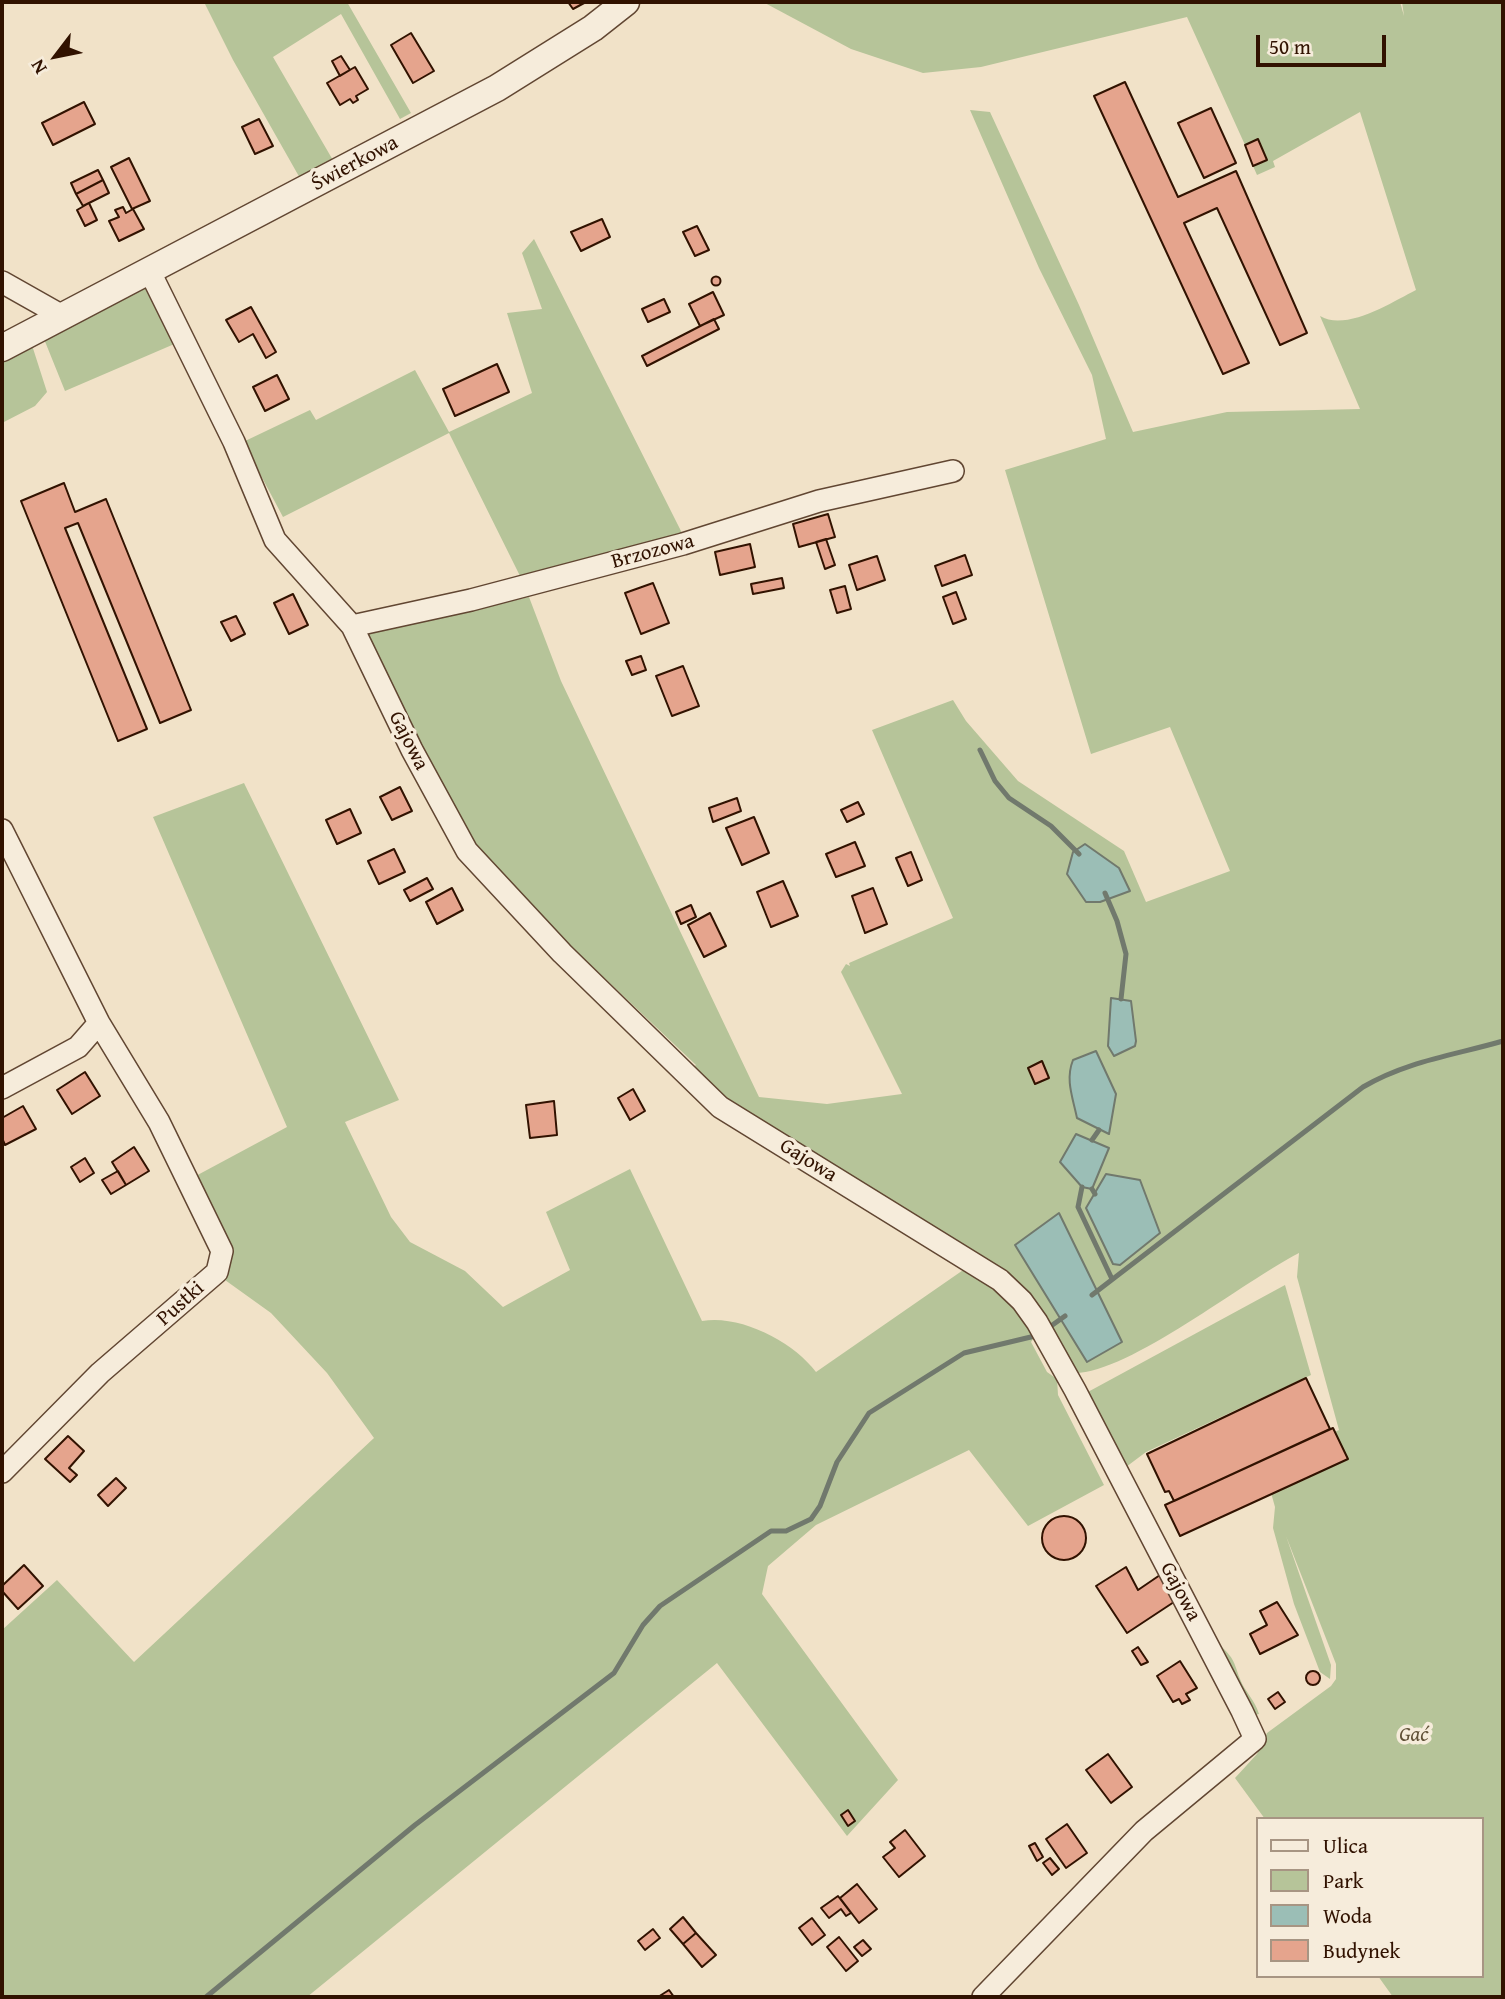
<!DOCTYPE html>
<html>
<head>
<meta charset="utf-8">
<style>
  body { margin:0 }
  #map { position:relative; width:1505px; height:1999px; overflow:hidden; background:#f1e2c8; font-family:"Gentium Book Plus",serif }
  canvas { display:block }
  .frame { position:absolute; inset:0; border:4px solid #311200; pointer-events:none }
  .legend { position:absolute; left:1256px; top:1817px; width:228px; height:161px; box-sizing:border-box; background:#f6ecdb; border:2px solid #a79583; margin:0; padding:9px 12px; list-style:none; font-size:21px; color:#311200 }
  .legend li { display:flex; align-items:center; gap:14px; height:35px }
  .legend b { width:35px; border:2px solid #a79583 }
  .north { position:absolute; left:21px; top:21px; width:70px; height:70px; -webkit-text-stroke:5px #f6ecdb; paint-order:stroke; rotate:238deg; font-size:19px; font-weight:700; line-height:28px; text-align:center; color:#311200 }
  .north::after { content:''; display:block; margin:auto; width:24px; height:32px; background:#311200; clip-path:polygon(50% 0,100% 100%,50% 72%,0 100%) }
  .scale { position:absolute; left:1256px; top:35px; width:130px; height:32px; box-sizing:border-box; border:4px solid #311200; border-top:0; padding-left:9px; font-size:21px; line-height:24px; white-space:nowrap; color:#311200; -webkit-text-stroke:5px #f6ecdb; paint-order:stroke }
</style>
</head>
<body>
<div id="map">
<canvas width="1505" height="1999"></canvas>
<div class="frame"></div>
<ul class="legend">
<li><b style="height:9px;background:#f6ecdb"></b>Ulica</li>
<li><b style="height:19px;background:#b6c499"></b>Park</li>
<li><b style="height:19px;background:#9bbeb6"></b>Woda</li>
<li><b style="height:19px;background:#e5a48d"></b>Budynek</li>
</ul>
<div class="north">N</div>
<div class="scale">50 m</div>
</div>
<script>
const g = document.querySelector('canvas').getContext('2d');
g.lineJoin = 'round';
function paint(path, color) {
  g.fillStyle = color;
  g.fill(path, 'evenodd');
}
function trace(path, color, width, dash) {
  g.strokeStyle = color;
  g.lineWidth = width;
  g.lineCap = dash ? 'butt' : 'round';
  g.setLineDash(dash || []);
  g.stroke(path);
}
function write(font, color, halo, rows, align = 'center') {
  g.font = font + ' "Gentium Book Plus",serif';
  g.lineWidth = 7;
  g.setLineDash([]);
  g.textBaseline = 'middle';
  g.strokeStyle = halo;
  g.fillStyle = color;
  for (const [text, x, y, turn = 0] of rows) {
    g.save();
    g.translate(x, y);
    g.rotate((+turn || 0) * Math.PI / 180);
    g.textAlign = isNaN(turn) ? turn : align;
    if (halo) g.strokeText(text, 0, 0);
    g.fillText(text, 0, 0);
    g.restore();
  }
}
paint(new Path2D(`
  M 204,2 L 347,2 L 411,113 L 400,119 L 341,14 L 273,57 L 334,162 L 301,180 L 233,60 Z
  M 763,2 L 1400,2 L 1404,16 L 1402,2 L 1503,2 L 1503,1997 L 1393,1997 L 1378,1976 L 1482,1976 L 1482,1819 L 1265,1819 L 1235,1778 L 1257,1754 L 1267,1733 L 1331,1686 L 1336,1679 L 1336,1664 L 1286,1536 L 1331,1665 L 1330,1679 L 1320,1672 L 1294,1604 L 1273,1528 L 1275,1507 L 1263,1464 L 1339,1430 L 1297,1277 L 1299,1253 C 1244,1281 1129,1373 1075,1373 L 1042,1319 L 722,1099 L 690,1070 L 696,1065 L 497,876 L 456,816 L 367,633 L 529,597 L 561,681 L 759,1097 L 827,1104 L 902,1094 L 841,972 L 846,964 L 850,966 L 849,963 L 953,918 L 872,730 L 953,700 L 966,721 L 1018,781 L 1124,851 L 1146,902 L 1230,871 L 1170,727 L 1091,754 L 1005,470 L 1106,439 L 1092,375 L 1039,268 L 970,110 L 990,112 L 1079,305 L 1133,432 L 1227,412 L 1360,409 L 1320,316 C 1346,332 1392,302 1416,290 L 1360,112 L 1273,161 L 1275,167 L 1257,175 L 1253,166 L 1267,159 L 1259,139 L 1245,145 L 1187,17 L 981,67 L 923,73 L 851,49 Z
  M 534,239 L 682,533 L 522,580 L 449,433 L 283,517 L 243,442 L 310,410 L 316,420 L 415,370 L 449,432 L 532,393 L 507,313 L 542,309 L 522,253 Z
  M 147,286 L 179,342 L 65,391 L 44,339 Z
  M 30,339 L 47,392 L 35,406 L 2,423 L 2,353 Z
  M 244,783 L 399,1100 L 345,1122 L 391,1217 L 410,1242 L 465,1271 L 503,1307 L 570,1270 L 546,1212 L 630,1169 L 702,1321 C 740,1314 794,1342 816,1372 L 969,1266 L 1003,1288 L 1035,1336 L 1031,1342 L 1047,1372 L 1057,1379 L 1058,1395 L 1104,1485 L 1028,1526 L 969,1450 L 816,1525 L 768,1566 L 762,1594 L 898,1780 L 847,1836 L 717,1663 L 307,1997 L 2,1997 L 2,1630 L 57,1580 L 134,1662 L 374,1438 L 327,1373 L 271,1313 L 225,1280 L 223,1239 L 192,1178 L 287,1127 L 153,817 Z
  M 1285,1285 L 1311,1375 L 1146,1452 L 1122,1470 L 1086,1393 Z
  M 1220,1645 C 1235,1660 1233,1660 1240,1679 C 1245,1692 1255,1700 1259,1714 L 1247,1717 L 1216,1653 Z`), '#b6c499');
const water = new Path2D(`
  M 1085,844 L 1119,868 L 1130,891 L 1100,902 L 1086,902 L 1067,874 L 1073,852 Z
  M 1111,998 L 1131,1001 L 1136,1041 L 1135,1046 L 1114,1056 L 1108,1046 Z
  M 1096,1051 L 1116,1094 L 1109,1134 L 1077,1118 C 1073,1098 1065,1080 1073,1060 Z
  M 1076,1134 L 1109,1148 L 1092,1189 L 1082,1187 L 1060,1162 Z
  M 1106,1174 L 1140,1180 L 1160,1233 L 1120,1265 L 1113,1264 L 1086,1208 Z
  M 1059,1213 L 1122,1342 L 1087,1362 L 1015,1245 Z`);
paint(water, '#9bbeb6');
trace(water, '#71796d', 2);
trace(new Path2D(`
  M 980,750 L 995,781 L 1009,798 L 1051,826 L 1079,854
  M 1105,893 L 1117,921 L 1126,954 L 1121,999
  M 1092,1140 L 1099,1130
  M 1082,1187 L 1078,1207 L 1112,1279
  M 1092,1189 L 1095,1194
  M 1092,1295 L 1363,1087 C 1407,1061 1455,1055 1503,1041
  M 1051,1326 L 1065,1316
  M 206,1997 L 415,1825 L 614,1673 L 643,1625 L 660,1606 L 771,1531 L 786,1531 L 811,1519 L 820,1506 L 837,1462 L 869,1413 L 964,1353 L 1035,1336`), '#71796d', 5);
const building = new Path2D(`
  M 568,2 L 586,2 L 573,9 Z
  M 411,33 L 434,71 L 413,83 L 391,45 Z
  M 341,56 L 350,70 L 340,76 L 332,61 Z
  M 355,67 L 368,89 L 356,96 L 358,100 L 353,103 L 350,99 L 340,105 L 327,83 Z
  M 1125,82 L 1178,197 L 1236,171 L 1307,333 L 1280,345 L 1217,208 L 1184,223 L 1249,363 L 1223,374 L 1094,96 Z
  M 84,102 L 95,124 L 53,145 L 42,123 Z
  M 1211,108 L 1236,163 L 1204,178 L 1178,123 Z
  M 259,119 L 273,146 L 255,154 L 242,127 Z
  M 1258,139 L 1267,160 L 1253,166 L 1245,145 Z
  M 129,158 L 150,201 L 132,209 L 111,167 Z
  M 98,170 L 103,180 L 76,194 L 71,183 Z
  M 103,180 L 109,193 L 83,206 L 76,194 Z
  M 89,203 L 97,220 L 85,226 L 77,210 Z
  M 123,207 L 126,213 L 133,209 L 144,229 L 119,241 L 109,221 L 119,217 L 115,210 Z
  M 602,219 L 610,237 L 581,251 L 571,232 Z
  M 697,226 L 709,250 L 695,256 L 683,232 Z
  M711.5 281a4.5 4.5 0 1 1 9 0a4.5 4.5 0 1 1-9 0Z
  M 713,292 L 724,315 L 700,326 L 689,304 Z
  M 664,299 L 670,312 L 648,322 L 642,309 Z
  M 251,307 L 276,352 L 266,358 L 253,334 L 239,342 L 226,320 Z
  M 714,319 L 719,329 L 647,366 L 642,356 Z
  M 497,364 L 509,392 L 455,416 L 443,389 Z
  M 277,375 L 289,399 L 265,411 L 253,387 Z
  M 64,483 L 75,512 L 106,499 L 191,710 L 160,723 L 78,523 L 65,528 L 147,729 L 118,741 L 21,501 Z
  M 828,514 L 835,537 L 799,547 L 793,524 Z
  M 826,539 L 835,565 L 825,569 L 816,542 Z
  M 750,544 L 755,567 L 720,575 L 715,552 Z
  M 965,555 L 972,575 L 942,586 L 935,566 Z
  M 877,556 L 885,580 L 857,590 L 849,565 Z
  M 782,578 L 784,588 L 753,594 L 751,584 Z
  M 653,583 L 669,623 L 641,634 L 625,593 Z
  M 845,586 L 851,609 L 837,613 L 830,590 Z
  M 956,592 L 966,619 L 953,624 L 943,597 Z
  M 293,594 L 308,625 L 289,634 L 274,603 Z
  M 236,616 L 245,634 L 231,641 L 221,622 Z
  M 641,656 L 646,670 L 632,675 L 626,661 Z
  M 683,666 L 699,706 L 672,716 L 656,676 Z
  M 400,787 L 412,811 L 392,820 L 380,797 Z
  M 737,798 L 741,811 L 713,822 L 709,808 Z
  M 858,802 L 864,814 L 847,822 L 841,810 Z
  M 350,809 L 361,833 L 337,844 L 326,820 Z
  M 754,817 L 769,853 L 742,865 L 726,828 Z
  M 855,842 L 865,866 L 836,877 L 826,854 Z
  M 394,849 L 405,872 L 379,884 L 368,861 Z
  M 911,852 L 922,880 L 908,886 L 896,858 Z
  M 427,878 L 433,889 L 410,901 L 404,890 Z
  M 783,881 L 798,916 L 771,927 L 757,892 Z
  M 452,888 L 463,910 L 437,924 L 426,902 Z
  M 873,888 L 887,924 L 865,933 L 852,896 Z
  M 691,905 L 696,917 L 681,924 L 676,912 Z
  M 710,913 L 726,946 L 704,957 L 688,925 Z
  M 1042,1061 L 1049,1078 L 1035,1084 L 1028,1068 Z
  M 85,1072 L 100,1096 L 72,1114 L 57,1090 Z
  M 633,1089 L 645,1111 L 630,1120 L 618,1098 Z
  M 554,1101 L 557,1135 L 530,1138 L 526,1105 Z
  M 23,1106 L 36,1129 L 5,1145 L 2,1138 L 2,1118 Z
  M 134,1147 L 149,1171 L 126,1185 L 112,1162 Z
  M 85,1158 L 94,1173 L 80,1182 L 71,1167 Z
  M 118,1171 L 126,1185 L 111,1194 L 102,1180 Z
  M 1306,1378 L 1330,1429 L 1174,1501 L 1169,1491 L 1165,1492 L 1147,1454 Z
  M 1333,1428 L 1348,1459 L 1180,1536 L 1165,1505 Z
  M 68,1436 L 84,1451 L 69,1468 L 77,1475 L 70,1482 L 45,1459 Z
  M 116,1478 L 126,1488 L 108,1506 L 98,1495 Z
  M1042 1538a22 22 0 1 1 44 0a22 22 0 1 1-44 0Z
  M 24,1565 L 43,1586 L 18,1609 L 2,1591 L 2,1586 Z
  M 1126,1567 L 1138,1590 L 1160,1575 L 1177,1600 L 1127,1633 L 1096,1586 Z
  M 1277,1602 L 1298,1635 L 1260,1654 L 1250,1634 L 1267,1625 L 1260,1611 Z
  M 1138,1647 L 1148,1662 L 1141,1665 L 1132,1651 Z
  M 1180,1661 L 1197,1688 L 1186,1694 L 1190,1700 L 1182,1704 L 1179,1699 L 1173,1702 L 1157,1676 Z
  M1306 1678a7 7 0 1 1 14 0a7 7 0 1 1-14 0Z
  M 1278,1692 L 1285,1702 L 1275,1709 L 1268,1699 Z
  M 1108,1754 L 1132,1787 L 1111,1803 L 1086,1770 Z
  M 848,1810 L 855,1821 L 848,1826 L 841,1815 Z
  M 1067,1824 L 1087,1853 L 1066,1868 L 1046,1839 Z
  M 905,1830 L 925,1856 L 899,1877 L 883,1857 L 895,1848 L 890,1842 Z
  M 1035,1843 L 1043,1857 L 1037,1861 L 1029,1846 Z
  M 1050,1858 L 1059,1869 L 1052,1875 L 1043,1863 Z
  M 857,1884 L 877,1909 L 859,1923 L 840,1898 Z
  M 838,1896 L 851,1913 L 846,1916 L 841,1909 L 829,1918 L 821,1908 Z
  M 683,1917 L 696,1933 L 683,1944 L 670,1929 Z
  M 812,1918 L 825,1935 L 812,1945 L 799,1928 Z
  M 653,1929 L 660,1938 L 645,1950 L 638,1941 Z
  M 696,1933 L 716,1955 L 702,1967 L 683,1944 Z
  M 839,1937 L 858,1961 L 846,1971 L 827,1947 Z
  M 863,1940 L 871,1949 L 862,1956 L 854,1947 Z
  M 669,1990 L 674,1997 L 658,1997 Z`);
paint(building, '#e5a48d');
trace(building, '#311200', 2);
const minor = new Path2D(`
  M 150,272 L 234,442 L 275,540 L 352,626 L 412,750 L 467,851 L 562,953 L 720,1107 L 1000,1280 L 1022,1301 L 1037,1322 L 1075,1390 L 1242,1711 L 1255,1739 L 1144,1831 L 983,1997
  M 2,282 L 64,317
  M 352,626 L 471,600 L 683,544 L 819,501 L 953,471
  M 2,830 L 99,1023 L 159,1122 L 222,1251 L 217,1272 L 100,1373 L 2,1472
  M 2,1088 L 78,1047 L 99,1023`);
const tertiary = new Path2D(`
  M 2,348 L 497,88 L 593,28 L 626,2`);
trace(minor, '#614632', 24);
trace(tertiary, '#614632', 29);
trace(minor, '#f6ecdb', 21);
trace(tertiary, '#f6ecdb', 26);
write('21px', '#311200', '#f6ecdb', [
  ["Świerkowa",355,164,-28],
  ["Brzozowa",653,552,-15],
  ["Gajowa",408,741,63],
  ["Gajowa",808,1161,32],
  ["Pustki",181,1304,-42],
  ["Gajowa",1180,1592,62]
]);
write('italic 21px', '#605036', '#f6ecdb', [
  ["Gać",1414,1736]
]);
</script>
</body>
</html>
